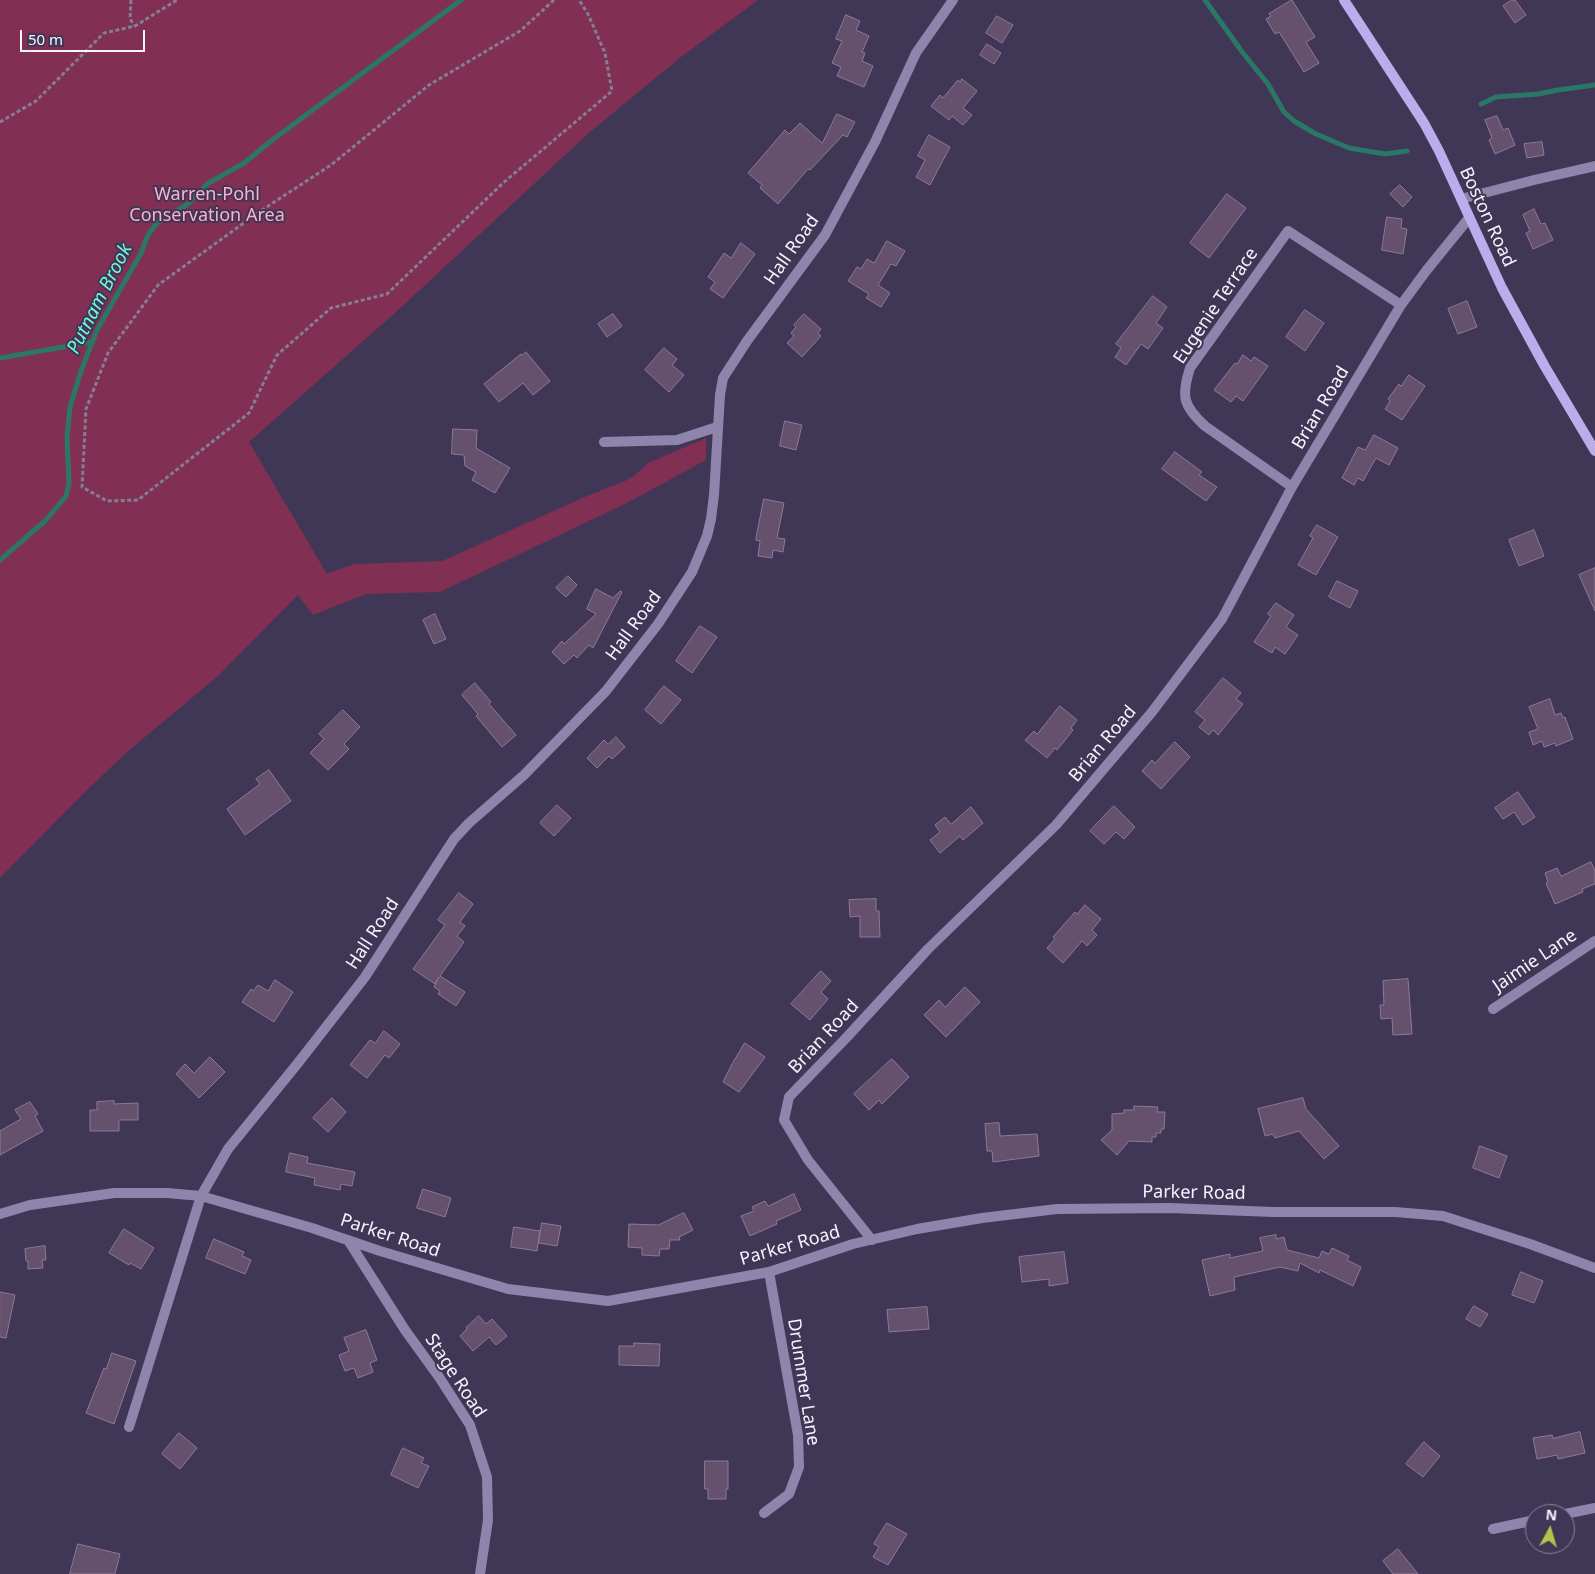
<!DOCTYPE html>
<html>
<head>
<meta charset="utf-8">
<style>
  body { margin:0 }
  #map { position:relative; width:1595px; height:1574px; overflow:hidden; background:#3f3755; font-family:"Noto Sans",sans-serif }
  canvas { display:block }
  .north { position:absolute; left:1525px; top:1504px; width:50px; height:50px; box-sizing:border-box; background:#3f3755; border:1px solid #888299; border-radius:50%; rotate:6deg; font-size:14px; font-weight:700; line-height:20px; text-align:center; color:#f5f3fe }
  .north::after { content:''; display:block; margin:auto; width:18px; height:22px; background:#b3c24b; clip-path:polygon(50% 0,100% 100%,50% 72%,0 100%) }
  .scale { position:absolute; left:20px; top:30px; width:125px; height:22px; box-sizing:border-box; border:2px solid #f5f3fe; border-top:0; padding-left:6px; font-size:15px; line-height:18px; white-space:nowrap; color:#f5f3fe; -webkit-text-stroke:4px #3f3755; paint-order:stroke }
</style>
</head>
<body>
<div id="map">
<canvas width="1595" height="1574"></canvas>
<div class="north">N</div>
<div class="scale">50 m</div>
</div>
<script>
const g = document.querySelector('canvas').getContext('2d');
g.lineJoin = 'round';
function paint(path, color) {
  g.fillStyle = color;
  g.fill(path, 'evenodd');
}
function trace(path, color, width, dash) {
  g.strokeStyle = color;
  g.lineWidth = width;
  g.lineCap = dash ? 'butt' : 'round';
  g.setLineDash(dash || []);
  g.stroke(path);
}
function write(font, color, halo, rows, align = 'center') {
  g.font = font + ' "Noto Sans",sans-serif';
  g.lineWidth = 4;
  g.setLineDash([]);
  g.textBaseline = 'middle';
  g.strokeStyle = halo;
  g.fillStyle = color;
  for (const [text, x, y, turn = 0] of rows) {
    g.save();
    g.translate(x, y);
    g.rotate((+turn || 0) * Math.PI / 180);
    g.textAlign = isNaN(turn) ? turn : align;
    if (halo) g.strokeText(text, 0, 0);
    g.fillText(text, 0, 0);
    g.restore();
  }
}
paint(new Path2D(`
  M 0,0 L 758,0 L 681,57 L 590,132 L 395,313 L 249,442 L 327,574 L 354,564 L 442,561 L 587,496 L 625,481 L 634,476 L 648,463 L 706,438 L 706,460 L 627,503 L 440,592 L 366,594 L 313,615 L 298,595 L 217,677 L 126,753 L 83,794 L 0,878 Z`), '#812f53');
trace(new Path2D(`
  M 1205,0 L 1243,53 L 1268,84 L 1284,112 L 1294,121 L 1316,134 L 1349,148 L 1385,154 L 1407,151
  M 1481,104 L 1496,97 L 1538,94 L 1558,90 L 1595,85
  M 0,358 L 92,342
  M 0,560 L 46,520 L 66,496 L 69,483 L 67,437 L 70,407 L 81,371 L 97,330 L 141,253 L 148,235 L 157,223 L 188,204 L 207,184 L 244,163 L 271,141 L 461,0`), '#2b7767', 5);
const building = new Path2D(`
  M 1292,0 L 1315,37 L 1306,42 L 1319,63 L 1304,72 L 1279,32 L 1275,34 L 1266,19 L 1271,16 L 1269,14 Z
  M 1512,0 L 1515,0 L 1526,15 L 1515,23 L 1503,6 Z
  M 846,15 L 860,21 L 856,30 L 869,36 L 862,52 L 865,53 L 862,61 L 873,66 L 864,87 L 837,76 L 841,67 L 832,63 L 842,41 L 836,39 Z
  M 997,16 L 1013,25 L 1002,43 L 986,33 Z
  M 987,44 L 1001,53 L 994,64 L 980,55 Z
  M 962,79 L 977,91 L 963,108 L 972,115 L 963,125 L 952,116 L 949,120 L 931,106 L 940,95 L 943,98 L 958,80 L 960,82 Z
  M 837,114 L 855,122 L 847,137 L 843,135 L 810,170 L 808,169 L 778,204 L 760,188 L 762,185 L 748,173 L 785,130 L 789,134 L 800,123 L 822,143 Z
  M 1497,116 L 1503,130 L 1508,128 L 1515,145 L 1495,154 L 1489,140 L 1492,138 L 1485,120 Z
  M 929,135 L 950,147 L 930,185 L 916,177 L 925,160 L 918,156 Z
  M 1542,142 L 1544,155 L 1527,158 L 1524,144 Z
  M 1400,185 L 1412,197 L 1403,207 L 1390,194 Z
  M 1227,194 L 1246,208 L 1209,258 L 1190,243 Z
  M 1534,209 L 1541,224 L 1545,223 L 1553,240 L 1533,249 L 1526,233 L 1530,231 L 1523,215 Z
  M 1387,217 L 1402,219 L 1401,228 L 1407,229 L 1403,254 L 1382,250 Z
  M 887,241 L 905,251 L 896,266 L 891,264 L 878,285 L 890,293 L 881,307 L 866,298 L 869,294 L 848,281 L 857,267 L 861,269 L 867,259 L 874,263 Z
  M 741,243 L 755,254 L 723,298 L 710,289 L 715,282 L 708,277 L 724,253 L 731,258 Z
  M 1153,296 L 1167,307 L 1156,323 L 1163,328 L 1148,349 L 1141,344 L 1126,365 L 1115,357 L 1121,348 L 1116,344 Z
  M 1467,301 L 1477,327 L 1458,334 L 1448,309 Z
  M 1305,310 L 1324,323 L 1305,351 L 1286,337 Z
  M 613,314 L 622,326 L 607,337 L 598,324 Z
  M 804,314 L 821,329 L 818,333 L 821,336 L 802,357 L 787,343 L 794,336 L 791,333 L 796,327 L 794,325 Z
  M 664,348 L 677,359 L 672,365 L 684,375 L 669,392 L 645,370 Z
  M 526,352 L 550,381 L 533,395 L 523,383 L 499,402 L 484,384 L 521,354 L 522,355 Z
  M 1243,355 L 1251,361 L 1254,357 L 1268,366 L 1243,401 L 1236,396 L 1231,402 L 1214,390 L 1235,363 L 1237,364 Z
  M 1409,375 L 1425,386 L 1402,420 L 1385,409 L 1390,401 L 1388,399 L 1399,384 L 1401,386 Z
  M 785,421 L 802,425 L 796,450 L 780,446 Z
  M 453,429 L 477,430 L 476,448 L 510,468 L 495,493 L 472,480 L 476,472 L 465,466 L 464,455 L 452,454 Z
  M 1374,435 L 1398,448 L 1389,465 L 1376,458 L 1363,481 L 1358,478 L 1354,485 L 1342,478 L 1358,447 L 1365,450 Z
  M 1175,452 L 1202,472 L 1199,475 L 1217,487 L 1206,501 L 1162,469 Z
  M 764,499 L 784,503 L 777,538 L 785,539 L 783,552 L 773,550 L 772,558 L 758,556 L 760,541 L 756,540 Z
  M 1317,525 L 1338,537 L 1316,575 L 1298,565 L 1313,538 L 1310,536 Z
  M 1534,530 L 1544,556 L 1519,566 L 1509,540 Z
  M 1595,568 L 1595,611 L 1579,575 Z
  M 568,576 L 577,585 L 566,597 L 556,588 Z
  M 1337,581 L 1358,591 L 1350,608 L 1329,597 Z
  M 596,589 L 613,598 L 620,591 L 622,592 L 593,648 L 589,645 L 577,658 L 574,655 L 564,664 L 552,652 L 562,641 L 564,644 L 596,614 L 587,609 Z
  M 1276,603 L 1294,615 L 1286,627 L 1298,635 L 1285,654 L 1275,647 L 1272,653 L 1254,642 L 1271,616 L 1268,614 Z
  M 435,614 L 446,639 L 434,644 L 423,620 Z
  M 700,626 L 717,637 L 692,673 L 676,661 Z
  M 1223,678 L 1241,693 L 1236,699 L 1243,704 L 1218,735 L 1213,730 L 1209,735 L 1199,727 L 1205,720 L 1195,712 Z
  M 475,683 L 491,702 L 489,704 L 516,735 L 502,747 L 476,716 L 478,714 L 462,695 Z
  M 664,686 L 681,700 L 661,724 L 645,710 Z
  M 1550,699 L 1555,715 L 1561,713 L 1563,718 L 1565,717 L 1573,739 L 1556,746 L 1555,743 L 1544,747 L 1542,741 L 1533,745 L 1529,732 L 1538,729 L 1529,707 Z
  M 1060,706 L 1077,720 L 1071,728 L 1073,730 L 1057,750 L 1055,748 L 1047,758 L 1025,740 L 1034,731 L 1037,734 Z
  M 343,710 L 360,727 L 344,744 L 349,749 L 328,770 L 310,753 L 324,739 L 319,734 Z
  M 616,737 L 625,747 L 612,759 L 609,756 L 597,768 L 587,758 L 604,740 L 608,744 Z
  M 1175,742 L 1190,757 L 1161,789 L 1142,771 L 1152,760 L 1155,763 Z
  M 269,770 L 291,801 L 245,835 L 227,809 L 260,784 L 256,779 Z
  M 1518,792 L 1535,817 L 1523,825 L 1514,812 L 1503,819 L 1495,808 Z
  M 557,805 L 571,818 L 554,836 L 540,823 Z
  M 1114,806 L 1135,827 L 1124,839 L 1116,832 L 1104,844 L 1090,831 Z
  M 971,807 L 983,823 L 963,840 L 960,836 L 940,853 L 930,840 L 940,832 L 935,825 L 945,817 L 951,824 Z
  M 1591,862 L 1595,871 L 1595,884 L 1582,889 L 1583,892 L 1555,904 L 1546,883 L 1548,882 L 1545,873 L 1557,868 L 1561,876 Z
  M 459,893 L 473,904 L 460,922 L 465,926 L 457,936 L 464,942 L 440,976 L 465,992 L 456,1006 L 438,994 L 440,991 L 434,987 L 439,977 L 435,984 L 413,969 L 445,925 L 438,920 Z
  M 876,899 L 876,911 L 879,911 L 880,937 L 860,937 L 860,916 L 850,917 L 849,900 Z
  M 1085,905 L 1101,919 L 1092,930 L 1097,935 L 1087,946 L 1082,941 L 1063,963 L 1047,948 L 1055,939 L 1053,937 L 1075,912 L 1077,914 Z
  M 821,971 L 831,981 L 821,992 L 828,999 L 810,1020 L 791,1004 Z
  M 1408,979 L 1412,1034 L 1393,1035 L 1392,1018 L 1381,1019 L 1380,1005 L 1384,1005 L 1383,981 Z
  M 275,980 L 293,992 L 274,1022 L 242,1002 L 251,989 L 253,991 L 258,985 L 268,991 Z
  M 965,987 L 980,1002 L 946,1037 L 924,1015 L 939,1000 L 945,1007 Z
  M 384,1031 L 400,1044 L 389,1058 L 385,1055 L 367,1078 L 350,1065 L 370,1040 L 375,1043 Z
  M 745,1043 L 765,1057 L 739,1092 L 723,1082 L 732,1064 Z
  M 210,1057 L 225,1072 L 199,1098 L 176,1074 L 185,1064 L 194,1073 Z
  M 892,1059 L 909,1077 L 882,1104 L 879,1100 L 869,1110 L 854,1094 Z
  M 332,1098 L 346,1112 L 328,1132 L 313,1118 Z
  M 1303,1098 L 1306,1109 L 1339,1146 L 1324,1159 L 1299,1131 L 1275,1138 L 1273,1134 L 1265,1136 L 1258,1109 Z
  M 114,1101 L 114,1104 L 138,1103 L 138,1120 L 119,1120 L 119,1131 L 90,1131 L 90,1110 L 97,1110 L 97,1102 Z
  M 30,1102 L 38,1114 L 35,1116 L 43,1131 L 0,1155 L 0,1131 L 21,1119 L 15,1110 Z
  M 1134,1106 L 1158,1107 L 1157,1112 L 1165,1112 L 1164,1129 L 1161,1129 L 1161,1133 L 1156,1133 L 1156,1137 L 1152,1137 L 1152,1142 L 1129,1141 L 1117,1155 L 1101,1140 L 1112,1130 L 1112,1114 L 1124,1113 L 1124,1110 L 1134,1110 Z
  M 999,1123 L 1000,1136 L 1037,1134 L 1039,1156 L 993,1162 L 992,1151 L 987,1151 L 985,1124 Z
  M 1480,1146 L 1507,1156 L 1499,1178 L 1473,1168 Z
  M 290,1153 L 308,1157 L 307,1163 L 355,1172 L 352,1186 L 341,1184 L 340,1190 L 314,1185 L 315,1178 L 286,1172 Z
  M 423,1189 L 451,1198 L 445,1217 L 417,1208 Z
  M 794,1194 L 801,1210 L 776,1221 L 777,1224 L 750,1236 L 741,1216 L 754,1211 L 752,1207 L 765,1201 L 768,1206 Z
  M 684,1213 L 693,1230 L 679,1237 L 680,1240 L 670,1240 L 669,1249 L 660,1249 L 659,1256 L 642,1255 L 642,1248 L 628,1247 L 629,1224 L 658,1225 Z
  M 542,1223 L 561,1226 L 557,1246 L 539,1243 Z
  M 514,1227 L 540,1231 L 537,1251 L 511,1247 Z
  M 124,1229 L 154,1248 L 141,1269 L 130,1263 L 129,1265 L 109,1253 Z
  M 1276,1235 L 1276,1239 L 1284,1237 L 1287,1250 L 1319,1258 L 1322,1251 L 1329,1254 L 1332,1248 L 1349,1256 L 1347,1260 L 1361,1267 L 1353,1286 L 1320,1270 L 1319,1273 L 1300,1263 L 1298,1271 L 1280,1267 L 1234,1277 L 1235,1290 L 1210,1296 L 1202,1260 L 1230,1254 L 1230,1258 L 1263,1251 L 1260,1238 Z
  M 214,1239 L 244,1252 L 242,1256 L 251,1260 L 245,1274 L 206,1258 Z
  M 45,1246 L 46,1260 L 42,1260 L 43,1268 L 28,1269 L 28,1261 L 26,1261 L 25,1249 Z
  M 1064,1252 L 1068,1283 L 1049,1286 L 1049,1279 L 1022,1282 L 1019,1257 Z
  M 1521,1272 L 1543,1281 L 1534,1303 L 1512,1295 Z
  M 0,1292 L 15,1295 L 6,1338 L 0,1337 Z
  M 1474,1306 L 1488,1314 L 1480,1327 L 1466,1319 Z
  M 927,1307 L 929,1329 L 889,1332 L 887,1310 Z
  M 479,1316 L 486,1324 L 492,1319 L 507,1336 L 496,1345 L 489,1337 L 473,1351 L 460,1336 L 467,1329 L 466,1328 Z
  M 366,1330 L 377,1360 L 370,1363 L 373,1372 L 358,1378 L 354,1368 L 345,1371 L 339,1355 L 349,1351 L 344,1338 Z
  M 634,1343 L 660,1344 L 659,1366 L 619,1365 L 619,1346 L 634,1346 Z
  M 112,1353 L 136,1361 L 114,1424 L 86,1413 L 104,1368 L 106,1369 Z
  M 1580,1432 L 1585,1453 L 1558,1459 L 1557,1455 L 1537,1459 L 1533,1438 L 1552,1435 L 1553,1438 Z
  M 179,1433 L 197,1448 L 180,1469 L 162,1454 Z
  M 1424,1442 L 1440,1456 L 1423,1477 L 1406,1464 Z
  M 403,1448 L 424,1458 L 421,1463 L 429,1466 L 418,1488 L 391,1475 Z
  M 705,1461 L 728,1461 L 728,1489 L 726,1489 L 726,1499 L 708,1499 L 708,1489 L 705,1489 Z
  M 887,1523 L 907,1534 L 888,1565 L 873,1557 L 879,1547 L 874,1544 Z
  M 78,1544 L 120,1554 L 115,1574 L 70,1574 Z
  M 1398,1549 L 1418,1574 L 1393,1574 L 1383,1561 Z`);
paint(building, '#65516d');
trace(building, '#8e7997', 1);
trace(new Path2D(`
  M 131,0 L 130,19 L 135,26
  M 554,0 L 520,31 L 429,85 L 331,165 L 259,212 L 158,285 L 108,353 L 86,409 L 82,487 L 107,501 L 138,500 L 249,413 L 277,355 L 331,308 L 387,294 L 503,183 L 612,91 L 605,53 L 588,14 L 579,0
  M 0,122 L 36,101 L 104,33 L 135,26 L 177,0`), '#847e95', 3, [4, 2.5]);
trace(new Path2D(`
  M 1461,199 L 1534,180 L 1595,166
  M 604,442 L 677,440 L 717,427
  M 1292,487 L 1205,426 C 1183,406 1181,396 1190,368 L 1288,231 L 1401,305
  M 1493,1009 L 1595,941
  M 0,1214 L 30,1205 L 114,1193 L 167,1193 L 201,1196 L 312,1228 L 380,1251 L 508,1289 L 608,1301 L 769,1272 L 853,1244 L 917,1229 L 982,1218 L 1057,1209 L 1170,1208 L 1273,1212 L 1395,1212 L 1443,1216 L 1530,1244 L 1595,1268
  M 348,1240 L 405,1330 L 439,1377 L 470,1425 L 487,1477 L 488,1520 L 480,1574
  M 872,1240 L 808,1160 L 784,1120 L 789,1097 L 847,1037 L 928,949 L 1056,825 L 1152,712 L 1222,619 L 1292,487 L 1401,305 L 1426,271 L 1469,218
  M 129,1427 L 201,1196 L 228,1149 L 298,1063 L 365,977 L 454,839 L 469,823 L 524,775 L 606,691 L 658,624 L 692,572 L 707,536 L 711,519 L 714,495 L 720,395 L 723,378 L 747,341 L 825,235 L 875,142 L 916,53 L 953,0
  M 764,1513 L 789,1494 L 799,1467 L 798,1435 L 769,1272
  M 1565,1514 L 1595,1508
  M 1493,1529 L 1535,1520`), '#8f85ac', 10);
trace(new Path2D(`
  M 1344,0 L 1424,123 L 1439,151 L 1502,288 L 1544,365 L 1595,451`), '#bdaceb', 10);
write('18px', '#feb0cd', '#3f3755', [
  ["Warren-Pohl",207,195],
  ["Conservation Area",207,216]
]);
write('18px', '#f5f3fe', '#3f3755', [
  ["Boston Road",1487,217,65],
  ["Hall Road",792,250,-55],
  ["Eugenie Terrace",1216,306,-56],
  ["Brian Road",1321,408,-59],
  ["Hall Road",634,626,-54],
  ["Brian Road",1103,744,-50],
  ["Hall Road",373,934,-57],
  ["Jaimie Lane",1535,961,-34],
  ["Brian Road",824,1037,-47],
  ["Parker Road",1194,1193,1],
  ["Parker Road",390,1236,18],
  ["Parker Road",790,1246,-16],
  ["Stage Road",455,1376,57],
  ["Drummer Lane",803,1382,81]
]);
write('italic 19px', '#71fbdc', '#3f3755', [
  ["Putnam Brook",100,299,-63]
]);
</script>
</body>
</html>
